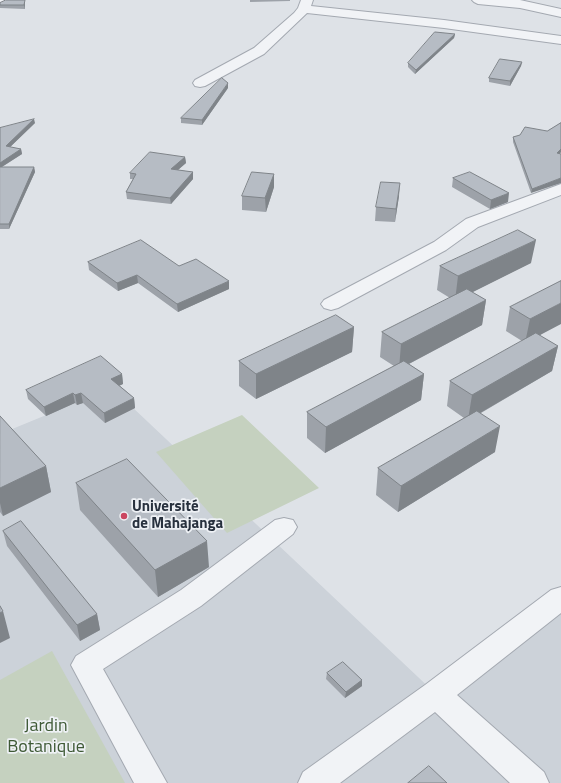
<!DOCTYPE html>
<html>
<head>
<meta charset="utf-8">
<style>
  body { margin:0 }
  canvas { display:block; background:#dee2e7 }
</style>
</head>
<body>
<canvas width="561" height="783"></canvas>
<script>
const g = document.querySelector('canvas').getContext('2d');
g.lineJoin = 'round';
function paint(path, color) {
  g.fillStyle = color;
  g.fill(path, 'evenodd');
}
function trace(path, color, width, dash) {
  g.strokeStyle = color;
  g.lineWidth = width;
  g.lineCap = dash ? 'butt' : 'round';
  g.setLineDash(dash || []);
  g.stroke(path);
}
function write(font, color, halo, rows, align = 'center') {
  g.font = font + ' "Titillium Web",sans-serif';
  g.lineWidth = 3.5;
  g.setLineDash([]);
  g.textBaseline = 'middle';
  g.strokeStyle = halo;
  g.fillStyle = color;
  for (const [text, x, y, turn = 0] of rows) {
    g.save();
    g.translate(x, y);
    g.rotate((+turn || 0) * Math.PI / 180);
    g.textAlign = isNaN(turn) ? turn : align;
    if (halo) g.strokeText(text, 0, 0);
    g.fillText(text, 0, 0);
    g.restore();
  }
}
paint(new Path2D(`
  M 112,388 L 436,694 L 561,598 L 561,783 L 0,783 L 0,434 Z`), '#ccd2d9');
paint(new Path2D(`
  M 242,415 L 319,488 L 227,533 L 156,452 Z
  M 52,651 L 125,783 L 0,783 L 0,680 Z`), '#c5d1bf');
const minor = new Path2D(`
  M 0,0 L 9,0 L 4,4 L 0,6 Z
  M 301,0 L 313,0 L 311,6 L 444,20 L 561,36 L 561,44 L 444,28 L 307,13 L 264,54 L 205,86 L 200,87 L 195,86 L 193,83 L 195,80 L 254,48 L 294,13 L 298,8 Z
  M 472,0 L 520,0 L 561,9 L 561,17 L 520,8 L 478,4 L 474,2 Z
  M 561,184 L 561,195 L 478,227 L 446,250 L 338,308 L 331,310 L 324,308 L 321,304 L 324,300 L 434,242 L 466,219 Z
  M 284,518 L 293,520 L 297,527 L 293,534 L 201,606 L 103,669 L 167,783 L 134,783 L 71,665 L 76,656 L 181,590 L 275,520 Z
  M 561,587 L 561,613 L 457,695 L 544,772 L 549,783 L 510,783 L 435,712 L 340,783 L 298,783 L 303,772 L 425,685 L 551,590 Z`);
trace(minor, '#a4a9b1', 2);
paint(minor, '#f1f3f6');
paint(new Path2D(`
  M 250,0 L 290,0 L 290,1 L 250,2 Z
  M 25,2 L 25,9 L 0,8 L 0,3 Z
  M 455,34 L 454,38 L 415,74 L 408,67 L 408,63 Z
  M 522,62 L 521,66 L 510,86 L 489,82 L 489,78 Z
  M 228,88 L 202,125 L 181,123 L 181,118 Z
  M 35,123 L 10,147 L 21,149 L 22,154 L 2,167 L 34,167 L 35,172 L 9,229 L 0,229 L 0,128 Z
  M 561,123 L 561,152 L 531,193 L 513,142 L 513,137 L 547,131 Z
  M 185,157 L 186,163 L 178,170 L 193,172 L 193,179 L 171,204 L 127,199 L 126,192 L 133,179 L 130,179 L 130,173 Z
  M 274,174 L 274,187 L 266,212 L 242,210 L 242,196 Z
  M 453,178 L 508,202 L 490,209 L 452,187 Z
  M 399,196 L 395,222 L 375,221 L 376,207 Z
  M 88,262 L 179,266 L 229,289 L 178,312 L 138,283 L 118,291 L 89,270 Z
  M 531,263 L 472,292 L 486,300 L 482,325 L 409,364 L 424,374 L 421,400 L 325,453 L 307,438 L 307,412 L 394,366 L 380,357 L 382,332 L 450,298 L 437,290 L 440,266 Z
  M 561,281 L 540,336 L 558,346 L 552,371 L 481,413 L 495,452 L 398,512 L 376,495 L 378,468 L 464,418 L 447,406 L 450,381 L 522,341 L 506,331 L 510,307 Z
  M 354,327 L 352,352 L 256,399 L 239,386 L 239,361 Z
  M 122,374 L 123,384 L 119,385 L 134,398 L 135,408 L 105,423 L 83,403 L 77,405 L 75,403 L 46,416 L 28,399 L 26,390 Z
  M 0,416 L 46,466 L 51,492 L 3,516 L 0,512 Z
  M 76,483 L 209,567 L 158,597 L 80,510 Z
  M 3,531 L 97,614 L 100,630 L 80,641 L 7,546 Z
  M 327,673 L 362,680 L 362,686 L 345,698 L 326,679 Z`), '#9da2a9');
paint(new Path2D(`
  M 25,0 L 25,9 L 24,5 Z
  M 455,34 L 454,38 L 415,74 L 416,70 Z
  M 522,62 L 521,66 L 510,86 L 510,81 Z
  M 228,83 L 228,88 L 202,125 L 202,120 Z
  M 34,119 L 35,123 L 7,150 L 6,146 Z
  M 21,149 L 22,154 L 0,168 L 0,163 Z
  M 561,149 L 561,152 L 556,158 L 557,153 Z
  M 185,157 L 186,163 L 172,175 L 171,169 Z
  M 34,167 L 35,172 L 9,229 L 9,224 Z
  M 193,172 L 193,179 L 171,204 L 170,198 Z
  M 274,174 L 274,187 L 266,212 L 265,198 Z
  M 561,178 L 561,183 L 531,193 L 532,189 Z
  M 400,183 L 399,196 L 395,222 L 396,209 Z
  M 509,193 L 508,202 L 490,209 L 491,200 Z
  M 536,240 L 531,263 L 455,301 L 458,276 Z
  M 137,275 L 138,283 L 118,291 L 117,283 Z
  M 229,281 L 229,289 L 178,312 L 177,304 Z
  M 486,300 L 482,325 L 399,369 L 401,344 Z
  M 561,303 L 561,324 L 525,343 L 530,319 Z
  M 354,327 L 352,352 L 256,399 L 256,374 Z
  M 558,346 L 552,371 L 468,420 L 472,395 Z
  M 122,374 L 123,384 L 113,389 L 111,379 Z
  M 424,374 L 421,400 L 325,453 L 326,427 Z
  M 73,393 L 75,403 L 46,416 L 44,407 Z
  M 81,393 L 83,403 L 77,405 L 75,395 Z
  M 134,398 L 135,408 L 105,423 L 104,413 Z
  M 500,426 L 495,452 L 398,512 L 401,486 Z
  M 46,466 L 51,492 L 3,516 L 0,503 L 0,488 Z
  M 207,541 L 209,567 L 158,597 L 155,570 Z
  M 3,611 L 10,638 L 0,643 L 0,613 Z
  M 97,614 L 100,630 L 80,641 L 77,625 Z
  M 362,680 L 362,686 L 345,698 L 346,692 Z`), '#7f8489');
const building = new Path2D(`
  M 6,0 L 25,0 L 24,5 L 0,5 L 0,3 Z
  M 435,32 L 455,34 L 416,70 L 408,63 Z
  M 500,59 L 522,62 L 510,81 L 489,78 Z
  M 222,78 L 228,83 L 202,120 L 181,118 Z
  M 34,119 L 6,146 L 21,149 L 0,163 L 0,128 Z
  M 561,123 L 561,149 L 557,153 L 561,154 L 561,178 L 532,189 L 513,137 L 520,135 L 525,127 L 547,131 Z
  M 150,152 L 185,157 L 171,169 L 193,172 L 170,198 L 126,192 L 136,174 L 130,173 Z
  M 0,167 L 34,167 L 9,224 L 0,224 Z
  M 252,172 L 274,174 L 265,198 L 242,196 Z
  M 470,172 L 509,193 L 491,200 L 453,178 Z
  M 381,182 L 400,183 L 396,209 L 376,207 Z
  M 518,230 L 536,240 L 458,276 L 440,266 Z
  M 141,240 L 179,266 L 196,259 L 229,281 L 177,304 L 137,275 L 117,283 L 88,262 Z
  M 561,281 L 561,303 L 530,319 L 510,307 Z
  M 467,289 L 486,300 L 401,344 L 382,332 Z
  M 336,315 L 354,327 L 256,374 L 239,361 Z
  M 536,333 L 558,346 L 472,395 L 450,381 Z
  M 101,356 L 122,374 L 111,379 L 134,398 L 104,413 L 81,393 L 75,395 L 73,393 L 44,407 L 26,390 Z
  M 404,361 L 424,374 L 326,427 L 307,412 Z
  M 477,411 L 500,426 L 401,486 L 378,468 Z
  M 0,416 L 46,466 L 0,488 Z
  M 127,459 L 207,541 L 155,570 L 76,483 Z
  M 21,521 L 97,614 L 77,625 L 3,531 Z
  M 0,606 L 3,611 L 0,613 Z
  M 343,662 L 362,680 L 346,692 L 327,673 Z
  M 429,766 L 447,783 L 408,783 Z`);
paint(building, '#b6bcc4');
trace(building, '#7f8489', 1);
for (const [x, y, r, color] of [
  [124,516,4,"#cb455f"]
]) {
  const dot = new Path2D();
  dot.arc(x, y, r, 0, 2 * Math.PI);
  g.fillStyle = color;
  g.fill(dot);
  trace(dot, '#eef1f5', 1.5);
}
write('bold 15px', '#28313e', '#eef1f5', [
  ["Université",132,507],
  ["de Mahajanga",132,524]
], 'left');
write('18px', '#3e5935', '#eef1f5', [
  ["Jardin",46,727],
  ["Botanique",46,748]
]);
</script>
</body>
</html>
